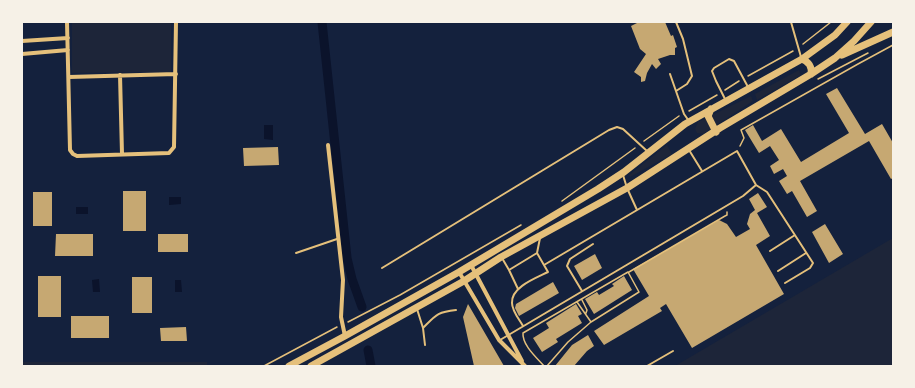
<!DOCTYPE html>
<html>
<head>
<meta charset="utf-8">
<style>
  body { margin:0 }
  #map { position:relative; width:915px; height:388px; overflow:hidden; background:#14213d; font-family:"Asap Condensed",sans-serif }
  canvas { display:block }
  .frame { position:absolute; inset:0; border:23px solid #f6f1e7; pointer-events:none }
</style>
</head>
<body>
<div id="map">
<canvas width="915" height="388"></canvas>
<div class="frame"></div>
</div>
<script>
const g = document.querySelector('canvas').getContext('2d');
g.lineJoin = 'round';
function paint(path, color) {
  g.fillStyle = color;
  g.fill(path, 'evenodd');
}
function trace(path, color, width, dash) {
  g.strokeStyle = color;
  g.lineWidth = width;
  g.lineCap = dash ? 'butt' : 'round';
  g.setLineDash(dash || []);
  g.stroke(path);
}
paint(new Path2D(`
  M 72,22 L 171,22 L 171,72 L 72,73 Z
  M 799,70 L 801,75 L 757,100 L 755,94 Z
  M 751,96 L 753,101 L 703,134 L 697,133 L 695,129 L 698,122 Z
  M 667,145 L 672,154 L 630,177 L 629,175 Z
  M 893,238 L 893,366 L 675,366 Z
  M 22,362 L 207,362 L 207,366 L 22,366 Z`), '#1d2539');
paint(new Path2D(`
  M 264,125 L 273,125 L 273,140 L 264,139 Z
  M 169,197 L 181,197 L 181,204 L 169,205 Z
  M 76,207 L 88,207 L 88,214 L 76,214 Z
  M 99,279 L 100,292 L 93,292 L 92,280 Z
  M 175,280 L 181,280 L 182,292 L 175,292 Z`), '#0b132b');
trace(new Path2D(`
  M 322,22 L 347,258 L 352,279 L 362,307
  M 368,350 L 371,366`), '#0b132b', 9);
paint(new Path2D(`
  M 639,22 L 665,22 L 671,36 L 673,35 L 677,47 L 675,48 L 675,55 L 670,55 L 658,59 L 661,64 L 656,69 L 652,64 L 647,73 L 645,81 L 641,82 L 641,77 L 634,72 L 646,54 L 640,49 L 631,26 Z
  M 837,88 L 865,134 L 882,124 L 893,143 L 893,178 L 891,179 L 869,141 L 800,181 L 817,211 L 807,217 L 792,191 L 787,194 L 779,181 L 787,176 L 783,169 L 774,174 L 770,166 L 779,160 L 770,146 L 759,153 L 745,130 L 753,125 L 762,141 L 781,129 L 801,162 L 849,133 L 826,94 Z
  M 278,147 L 279,165 L 244,166 L 243,148 Z
  M 123,191 L 146,191 L 146,231 L 123,231 Z
  M 33,192 L 52,192 L 52,226 L 33,226 Z
  M 758,193 L 767,207 L 757,213 L 770,236 L 756,245 L 784,294 L 692,348 L 666,304 L 660,308 L 662,311 L 604,345 L 594,331 L 649,296 L 633,269 L 719,220 L 727,224 L 736,237 L 750,229 L 747,224 L 750,214 L 755,210 L 749,199 Z
  M 825,224 L 843,254 L 829,263 L 812,232 Z
  M 56,234 L 93,234 L 93,256 L 55,256 Z
  M 158,234 L 188,234 L 188,252 L 158,252 Z
  M 595,254 L 602,268 L 582,280 L 574,266 Z
  M 38,276 L 61,276 L 61,317 L 38,317 Z
  M 624,276 L 632,290 L 594,314 L 585,299 L 597,292 L 599,295 L 614,286 L 612,284 Z
  M 132,277 L 152,277 L 152,313 L 132,313 Z
  M 553,282 L 559,293 L 519,316 L 515,308 L 516,304 Z
  M 468,304 L 504,366 L 474,366 L 463,317 Z
  M 576,304 L 582,314 L 578,316 L 582,323 L 556,339 L 558,342 L 542,352 L 533,338 L 549,328 L 546,323 Z
  M 71,316 L 109,316 L 109,338 L 71,338 Z
  M 186,327 L 187,341 L 161,341 L 160,328 Z
  M 588,335 L 594,346 L 587,351 L 574,366 L 555,366 L 572,345 Z`), '#c6a872');
trace(new Path2D(`
  M 803,44 L 831,22
  M 748,76 L 793,51
  M 818,79 L 868,53
  M 725,90 L 739,81
  M 689,111 L 717,95
  M 644,141 L 679,116
  M 740,146 L 744,138 L 741,130 L 858,64 L 893,45
  M 562,201 L 635,148
  M 629,272 L 725,216 L 727,215 L 727,212
  M 582,300 L 587,310 L 586,313
  M 577,302 L 591,322
  M 348,322 L 400,295 L 521,225
  M 264,366 L 337,327
  M 544,366 C 537,358 522,345 523,333 L 628,272 L 639,292 L 591,322 L 568,342 L 547,366`), '#e5c07b', 1.5);
trace(new Path2D(`
  M 791,22 L 801,57
  M 670,74 L 684,114 L 689,121
  M 676,91 L 687,84 L 692,76 L 683,39 L 676,22
  M 725,99 L 716,81 L 712,71 L 714,68 L 729,59 L 734,61 L 748,87
  M 689,150 L 702,171
  M 623,175 L 627,188 L 637,210
  M 770,251 L 795,235
  M 296,253 L 337,239
  M 537,253 L 540,238
  M 502,258 L 509,270
  M 544,265 L 737,151 L 756,185 L 767,192 L 813,263 L 810,268 L 785,283
  M 382,268 L 609,130 L 617,127 L 623,129 L 647,151
  M 778,271 L 806,253
  M 518,289 L 509,270 L 537,253 L 548,272 C 536,278 511,287 512,303 C 512,311 519,319 523,326
  M 582,291 L 567,266 L 570,259 L 593,244
  M 417,309 L 423,328 L 425,345
  M 423,328 C 436,315 437,312 456,310
  M 500,340 L 743,196 L 756,185
  M 647,366 L 673,351`), '#e5c07b', 2);
trace(new Path2D(`
  M 67,22 L 70,150 L 73,154 L 77,156 L 169,153 L 174,147 L 176,22
  M 22,41 L 68,38
  M 22,54 L 68,50
  M 120,75 L 122,154
  M 69,77 L 176,74
  M 328,145 L 343,280 L 341,317 L 345,336
  M 471,265 L 522,361
  M 459,272 L 499,340 L 525,366`), '#e5c07b', 4);
trace(new Path2D(`
  M 842,55 L 893,32
  M 802,59 C 809,62 812,66 811,74
  M 711,109 L 708,116 L 716,132
  M 289,366 L 345,336 L 459,272 L 598,189 L 624,172 L 685,124 L 802,59 L 835,35 L 847,22
  M 311,366 L 464,281 L 501,257 L 627,188 L 720,128 L 811,74 L 835,58 L 854,41 L 871,22`), '#e5c07b', 7);
</script>
</body>
</html>
